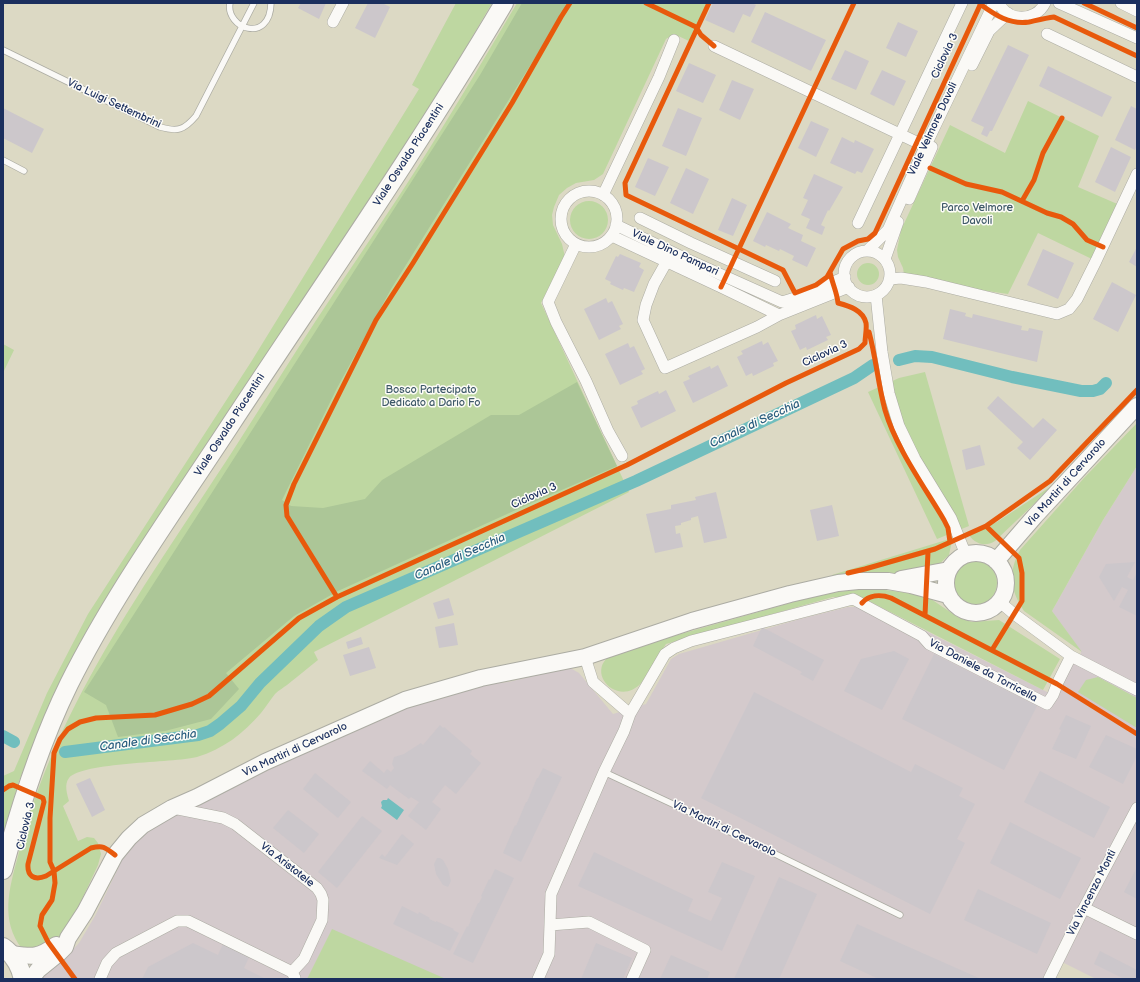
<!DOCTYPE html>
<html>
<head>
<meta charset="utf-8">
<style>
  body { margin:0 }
  #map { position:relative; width:1140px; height:982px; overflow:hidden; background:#dcd9c4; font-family:"Balsamiq Sans",sans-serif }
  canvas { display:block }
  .frame { position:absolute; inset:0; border:4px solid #1b2f5e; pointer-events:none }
</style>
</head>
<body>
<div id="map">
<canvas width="1140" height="982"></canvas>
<div class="frame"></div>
</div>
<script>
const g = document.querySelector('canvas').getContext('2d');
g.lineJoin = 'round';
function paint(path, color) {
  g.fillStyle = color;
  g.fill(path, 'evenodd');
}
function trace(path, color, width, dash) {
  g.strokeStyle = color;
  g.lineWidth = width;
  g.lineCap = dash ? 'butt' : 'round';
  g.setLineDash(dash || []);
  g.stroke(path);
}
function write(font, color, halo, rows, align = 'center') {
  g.font = font + ' "Balsamiq Sans",sans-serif';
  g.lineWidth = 3;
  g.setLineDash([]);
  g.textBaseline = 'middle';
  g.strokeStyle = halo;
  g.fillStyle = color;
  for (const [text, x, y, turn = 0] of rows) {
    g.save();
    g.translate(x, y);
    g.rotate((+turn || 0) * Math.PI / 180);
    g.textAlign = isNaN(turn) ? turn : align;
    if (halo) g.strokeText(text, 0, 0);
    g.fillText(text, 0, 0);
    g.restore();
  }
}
paint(new Path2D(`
  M 1137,466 L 1137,979 L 1096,979 L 1058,960 L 1049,979 L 41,979 L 43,976 L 66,957 L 79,943 L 95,916 L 125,854 L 133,844 L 146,832 L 175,815 L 254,775 L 407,706 L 485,684 L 509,682 L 562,668 L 572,669 L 579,673 L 613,714 L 646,704 L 671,659 L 679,654 L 800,619 L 848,607 L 862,607 L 868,602 L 1053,695 L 1071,656 L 1079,661 L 1081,652 L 1052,611 L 1103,520 Z`), '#d4cacc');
paint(new Path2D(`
  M 456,3 L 492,3 L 447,80 L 400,154 L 115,586 L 82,640 L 46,715 L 19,781 L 3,834 L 3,776 L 14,771 L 47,693 L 88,614 L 251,362 L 419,89 L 412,85 Z
  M 517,3 L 707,3 L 689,41 L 674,34 L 666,39 L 603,174 L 594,180 L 576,183 L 567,188 L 559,195 L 554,207 L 552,215 L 553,225 L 562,244 L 565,257 L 541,303 L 629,492 L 314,652 L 318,660 C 308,668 298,676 287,685 C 283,688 279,690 275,694 C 270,700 266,707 261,713 C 243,734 223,749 197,757 C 173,763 82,762 69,778 C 64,784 67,794 69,801 L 63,806 L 78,841 L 87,837 L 94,838 L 98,843 L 101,854 L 98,865 L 69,927 L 55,942 L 37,951 L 22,949 C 0,920 9,889 18,856 C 56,700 156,571 241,438 C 266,399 290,360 315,322 C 342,281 370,240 397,199 C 439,135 478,69 517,3 Z
  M 1028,101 L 1099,136 L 1078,187 L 1122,206 L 1096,261 L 1038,233 L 1008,294 L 932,283 L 904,274 L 903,268 L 898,257 L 897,250 L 901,230 L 950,125 L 1005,153 Z
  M570 220a19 19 0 1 1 38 0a19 19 0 1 1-38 0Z
  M857 274a11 11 0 1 1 22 0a11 11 0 1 1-22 0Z
  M 3,344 L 14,350 L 3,373 Z
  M 925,372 L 969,526 L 937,539 L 868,392 L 899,378 Z
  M 1137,423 L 1137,466 L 1103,520 L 1052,611 L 1082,652 L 1024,611 C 1010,590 1008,572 1020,550 L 1084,478 Z
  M 1056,483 L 995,541 C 984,548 973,543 967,532 L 997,522 Z
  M 953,536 L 949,555 L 934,569 L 917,574 L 832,575 L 946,540 Z
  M953 583a22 22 0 1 1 44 0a22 22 0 1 1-44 0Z
  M 870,588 L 916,594 L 931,599 L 959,618 L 972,622 L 999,620 L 1060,659 L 1043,690 L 861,597 L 833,597 L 666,644 L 642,682 C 621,707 589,678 606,659 C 609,656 614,654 617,652 L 822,594 Z
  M 1098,677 L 1137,698 L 1137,728 L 1078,692 L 1086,680 Z
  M 332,929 L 446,979 L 307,979 Z`), '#bed7a1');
paint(new Path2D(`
  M 522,3 L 569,3 L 391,289 L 337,388 L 282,500 L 291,506 L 323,508 L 365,499 L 382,480 L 491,415 L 519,415 L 577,382 L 617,466 L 518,509 L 338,591 L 294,616 L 226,673 L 239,689 L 211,719 L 165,731 L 118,737 L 106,705 L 84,692 L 480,75 Z`), '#acc697');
paint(new Path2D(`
  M 388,798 L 404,810 L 397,820 L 381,808 L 382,806 L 381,802 L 383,800 L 387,800 Z`), '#71bebe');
trace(new Path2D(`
  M 899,360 L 915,356 L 932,357 L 1012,377 L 1081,391 L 1093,391 L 1100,389 L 1106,383
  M 3,736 L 14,742
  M 65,752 L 198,735 L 210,731 L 220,724 L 241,706 L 260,683 L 319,626 L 346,607 L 636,481 L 854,378 L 873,365`), '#71bebe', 12);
paint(new Path2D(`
  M 301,3 L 326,3 L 319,19 L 298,8 Z
  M 368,3 L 382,3 L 390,7 L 375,38 L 355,28 Z
  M 713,3 L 752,3 L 756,5 L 750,17 L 743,14 L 734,33 L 705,20 Z
  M 765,12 L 826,40 L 811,71 L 751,42 Z
  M 898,22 L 918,31 L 906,57 L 886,48 Z
  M 1008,45 L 1029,55 L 992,131 L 990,131 L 987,137 L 981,134 L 984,127 L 971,121 Z
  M 845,50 L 869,61 L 856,90 L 831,79 Z
  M 689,63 L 716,75 L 703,103 L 676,91 Z
  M 1048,66 L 1112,97 L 1102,117 L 1039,86 Z
  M 882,70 L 906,81 L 894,106 L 870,94 Z
  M 732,80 L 754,89 L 740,120 L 719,110 Z
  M 1131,106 L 1137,109 L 1137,146 L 1135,150 L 1115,140 Z
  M 3,108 L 44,129 L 32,153 L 3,138 Z
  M 678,108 L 702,118 L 686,156 L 662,146 Z
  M 811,121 L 829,129 L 816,157 L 798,148 Z
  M 842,137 L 854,143 L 855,140 L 874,149 L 862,173 L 857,171 L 855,174 L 830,163 Z
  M 1111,147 L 1131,157 L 1115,192 L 1095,182 Z
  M 648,158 L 669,167 L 655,196 L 635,187 Z
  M 686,168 L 709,179 L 693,214 L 670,203 Z
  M 814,174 L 843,187 L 829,211 L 828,210 L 821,225 L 825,227 L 822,235 L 806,228 L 810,219 L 801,215 L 808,200 L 803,198 Z
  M 732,198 L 747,205 L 733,236 L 718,230 Z
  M 767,212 L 791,224 L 788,228 L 803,235 L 801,241 L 816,248 L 807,267 L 792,260 L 794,256 L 780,249 L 779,251 L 766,245 L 765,247 L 753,241 Z
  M 1137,247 L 1137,267 L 1129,262 Z
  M 1043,249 L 1074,263 L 1058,299 L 1027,285 Z
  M 620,254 L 641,263 L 639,267 L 644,270 L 634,292 L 624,288 L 623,290 L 610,284 L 611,282 L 605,279 L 616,256 L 618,257 Z
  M 1112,282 L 1136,295 L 1118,332 L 1093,319 Z
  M 606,298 L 608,303 L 612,301 L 623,324 L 619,326 L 621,329 L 599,340 L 584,309 Z
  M 950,309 L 966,313 L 965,316 L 972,318 L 973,314 L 1022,326 L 1021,330 L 1028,331 L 1029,328 L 1043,331 L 1037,362 L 943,339 Z
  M 816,315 L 817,319 L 822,316 L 831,335 L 826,337 L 828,340 L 807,350 L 806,347 L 800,350 L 791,331 L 796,329 L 795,325 Z
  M 762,341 L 763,345 L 768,342 L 778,361 L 773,363 L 774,366 L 753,376 L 752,373 L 746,376 L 737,357 L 743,354 L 741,351 Z
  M 628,343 L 630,348 L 634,346 L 645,369 L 641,371 L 643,374 L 620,385 L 605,354 Z
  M 718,365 L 728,386 L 693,403 L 683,382 L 690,379 L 688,376 L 710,366 L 711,369 Z
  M 666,390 L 676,411 L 641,428 L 631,407 L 638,404 L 637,401 L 658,391 L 659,394 Z
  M 998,396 L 1033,428 L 1043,418 L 1057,430 L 1030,460 L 1017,448 L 1023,442 L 987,408 Z
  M 980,445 L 985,465 L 966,470 L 962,450 Z
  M 716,492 L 727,538 L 704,543 L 698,516 L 691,518 L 691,520 L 681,523 L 681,525 L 675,526 L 676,534 L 680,533 L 683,547 L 655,553 L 646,514 L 671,509 L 671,505 L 696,500 L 695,497 Z
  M 832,505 L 839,536 L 817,541 L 810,510 Z
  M 1135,562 L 1127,577 L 1133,580 L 1137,572 L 1137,616 L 1119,607 L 1128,590 L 1122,587 L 1114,601 L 1099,577 L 1106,564 Z
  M 449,598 L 454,615 L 438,619 L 433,603 Z
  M 454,623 L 458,645 L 439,648 L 435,627 Z
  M 762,627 L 824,660 L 813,681 L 800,674 L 802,672 L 753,646 Z
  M 361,637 L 363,644 L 348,649 L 346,642 Z
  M 369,647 L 376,668 L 350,676 L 343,655 Z
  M 894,651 L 909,659 L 882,710 L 844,691 L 861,659 Z
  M 934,654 L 1037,706 L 1004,770 L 902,719 Z
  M 754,692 L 911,772 L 915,764 L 963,788 L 959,796 L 975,804 L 957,839 L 965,843 L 930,914 L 701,798 Z
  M 1066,715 L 1091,726 L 1076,759 L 1052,749 L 1061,730 L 1059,729 Z
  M 440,725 L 443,728 L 444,727 L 472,751 L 470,754 L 481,763 L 456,794 L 445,785 L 432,802 L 441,809 L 426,830 L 408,816 L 419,802 L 411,797 L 409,799 L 390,785 L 387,789 L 362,771 L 370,761 L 384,773 L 387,769 L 391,772 L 394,768 L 392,764 L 394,757 L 404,754 L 421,743 L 423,745 Z
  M 1106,735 L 1137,749 L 1137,756 L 1123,784 L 1089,767 Z
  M 543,768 L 562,777 L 521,862 L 503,853 L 515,825 L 516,826 L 526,802 L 527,802 L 537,778 L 538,778 Z
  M 1040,771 L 1110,807 L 1094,838 L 1024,802 Z
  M 315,773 L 351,802 L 338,818 L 303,789 Z
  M 90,778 L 105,810 L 92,817 L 76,784 Z
  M 288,810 L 319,834 L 304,853 L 273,828 Z
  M 362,816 L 382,831 L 337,888 L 318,872 Z
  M 1010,822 L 1081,858 L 1060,899 L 990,863 Z
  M 402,834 L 414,844 L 397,865 L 379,858 L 382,854 L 385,857 Z
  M 594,852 L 693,899 L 688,911 L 711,921 L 722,898 L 708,892 L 722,862 L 755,876 L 722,951 L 578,886 Z
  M 437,858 L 440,858 L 443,860 L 448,869 L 451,881 L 448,887 L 443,885 L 436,874 L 434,864 Z
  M 1137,867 L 1137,899 L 1124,892 Z
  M 495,869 L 514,878 L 473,963 L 453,954 L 467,926 L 468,927 L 471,920 L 470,920 L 478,903 L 479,903 L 482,897 L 481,896 L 489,879 L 490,880 Z
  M 779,877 L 817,894 L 779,979 L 734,979 Z
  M 978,889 L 1051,923 L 1037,954 L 964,920 Z
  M 402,906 L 418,914 L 419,912 L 430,918 L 429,919 L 436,922 L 436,921 L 454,929 L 453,930 L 459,933 L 450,951 L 393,924 Z
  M 857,924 L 981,979 L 879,979 L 840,961 Z
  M 224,942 L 250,955 L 244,968 L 266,979 L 142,979 L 148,967 L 193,943 L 218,955 Z
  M 596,943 L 632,958 L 623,979 L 581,979 Z
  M 1100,951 L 1137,970 L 1137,979 L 1124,979 L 1094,964 Z
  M 671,955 L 710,972 L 707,979 L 660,979 Z`), '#ccc7cb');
const lane = new Path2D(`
  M 230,3 C 225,28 270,45 271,3
  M 3,50 L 160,127 C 178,132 184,130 196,116 L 254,3
  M 3,160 L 24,171
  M 604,772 L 679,807 L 900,915`);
const street = new Path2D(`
  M 999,3 C 1007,22 1036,22 1045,3
  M 1059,3 L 1137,38
  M 1121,3 L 1137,11
  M 333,22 L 343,3
  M 1047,34 L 1137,77
  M 714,46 L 931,149
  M 972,65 L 989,31 L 1008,13
  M561 219a28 28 0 1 1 56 0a28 28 0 1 1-56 0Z
  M 603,195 L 659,77 L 674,40
  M 909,199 L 932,147
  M 640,218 L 691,243 L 775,281
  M 858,223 L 962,3
  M 616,225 L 684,258 L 782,302 L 795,298 L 845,277
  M 612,236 L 721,287 L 779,315 L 849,287
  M 576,244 L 548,302 L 556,322 L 586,381 L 608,431 L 622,456
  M 867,251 L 888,230 L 925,147 L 994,3
  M844 274a23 23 0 1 1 46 0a23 23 0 1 1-46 0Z
  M 885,259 L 898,222
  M 667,261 L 654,284 L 646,305 L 643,320 L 665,368 L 757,327 L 779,315
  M 890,279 L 901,278 L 926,282 L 1057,314 L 1069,309 L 1077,299 L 1096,261 L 1137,174
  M 876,295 L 882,352 L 889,393 L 899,426 L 915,459 L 951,518 L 966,555
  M 1000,602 L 1014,614 L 1071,656 L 1137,690
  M 585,657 L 593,682 L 630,714 L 665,654 L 674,648 L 691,641 L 853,599 L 922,636 L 929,644 L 1047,704 L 1053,695 L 1058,682 L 1071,656
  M 173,808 L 223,818 L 235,824 L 317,888 L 321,894 L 323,900 L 322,920 L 304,959 L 292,972
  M 1084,908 L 1137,934
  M 550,925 L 589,922 L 645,950 L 632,979
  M 100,979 L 107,963 L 116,953 L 177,921 L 188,921 L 292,972 L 295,978
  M 538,979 L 549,954 L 551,894 L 604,772 L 624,731 L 630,714
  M 1049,979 L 1084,908 L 1137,808`);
const secondary = new Path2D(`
  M946 583a30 30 0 1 1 60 0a30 30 0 1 1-60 0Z
  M 996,561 L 1035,516 L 1137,406
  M 901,579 L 949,570
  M 12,954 C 33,957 38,958 56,945
  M 31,979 L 38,970 L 59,953 L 65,947 L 68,938 L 85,912 L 115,855 L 129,838 L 143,825 L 172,808 L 197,797 L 265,762 L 405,700 L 481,678 L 585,657 L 692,621 L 790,594 L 838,583 L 858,581 L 888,581 L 911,585 L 948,595`);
const primary = new Path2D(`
  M 3,870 C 20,806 40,743 69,684 C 114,594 174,511 229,427 C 322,286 418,148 504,3
  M 3,947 C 14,955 20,965 23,979`);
trace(lane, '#acaca3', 7);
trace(street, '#acaca3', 12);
trace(secondary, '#acaca3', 18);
trace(primary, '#acaca3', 20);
trace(lane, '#faf9f6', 5.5);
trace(street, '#faf9f6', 11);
trace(secondary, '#faf9f6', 16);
trace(primary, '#faf9f6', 18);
trace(new Path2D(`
  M 646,3 L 696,27 L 701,35 L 714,46
  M 709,3 L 625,183 L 626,195 L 783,270 L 795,293 L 816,285 L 827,277 L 843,249 L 858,241 L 868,239 L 875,233 L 981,3
  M 1084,3 L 1137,28
  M 980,4 C 995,15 1010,25 1029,22 C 1038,20 1046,18 1054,17 L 1137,56
  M 930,168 L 966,184 L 1002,192 L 1047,213 L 1061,217 L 1073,224 L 1087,240 L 1103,247
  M 1022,201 L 1034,180 L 1043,153 L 1062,118
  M 721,287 L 854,3
  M 869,332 C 876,358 878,384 885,410 C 896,448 924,486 944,520 L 948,528 L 950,542
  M 986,526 L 1050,481 L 1137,390
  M 848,573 L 865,569 L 935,549 L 986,526 L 1019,558 L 1022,573 L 1022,601 L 992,650
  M 337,597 L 287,516 L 286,505 L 294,484 L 376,320 L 413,263 L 512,103 L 561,17 L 570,3
  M 862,603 C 869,595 880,594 891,598 L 1057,684 L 1137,734
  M 925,615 L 928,552
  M 3,790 L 9,786 L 13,785 L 43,798 L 44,802 L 28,864 C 27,876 34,881 46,876 L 91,848 C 103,845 105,847 115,855
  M 75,979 L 48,942 L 40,926 L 42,915 L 52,900 L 55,883 L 54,871 L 50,862 L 50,818 L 54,753 L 60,739 L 68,729 L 80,722 L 96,718 L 155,715 L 192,704 L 209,696 L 299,618 L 337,597 L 627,465 L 786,383 L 859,349 L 865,343 C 865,337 867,329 866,323 C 863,310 849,306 838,303 C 837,292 832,283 830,272`), '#e8590c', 5);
write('11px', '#1b2f5e', '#fdfcf7', [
  ["Ciclovia 3",945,56,-65],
  ["Via Luigi Settembrini",114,104,25],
  ["Viale Velmore Davoli",933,129,-65],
  ["Viale Osvaldo Piacentini",409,155,-57],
  ["Viale Dino Pampari",675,253,25],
  ["Ciclovia 3",825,354,-25],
  ["Viale Osvaldo Piacentini",230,425,-57],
  ["Via Martiri di Cervarolo",1066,483,-48],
  ["Ciclovia 3",534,496,-24],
  ["Via Daniele da Torricella",983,671,28],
  ["Via Martiri di Cervarolo",295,750,-25],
  ["Ciclovia 3",26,826,-77],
  ["Via Martiri di Cervarolo",724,829,26],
  ["Via Aristotele",287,865,38],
  ["Via Vincenzo Monti",1092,893,-63]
]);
write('11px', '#3e5968', '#fdfcf7', [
  ["Parco Velmore",977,208],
  ["Davoli",977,221],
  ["Bosco Partecipato",431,390],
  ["Dedicato a Dario Fo",431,403]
]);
write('italic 12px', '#295d7f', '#fdfcf7', [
  ["Canale di Secchia",755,424,-25],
  ["Canale di Secchia",460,557,-24],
  ["Canale di Secchia",148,741,-8]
]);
</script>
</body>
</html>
